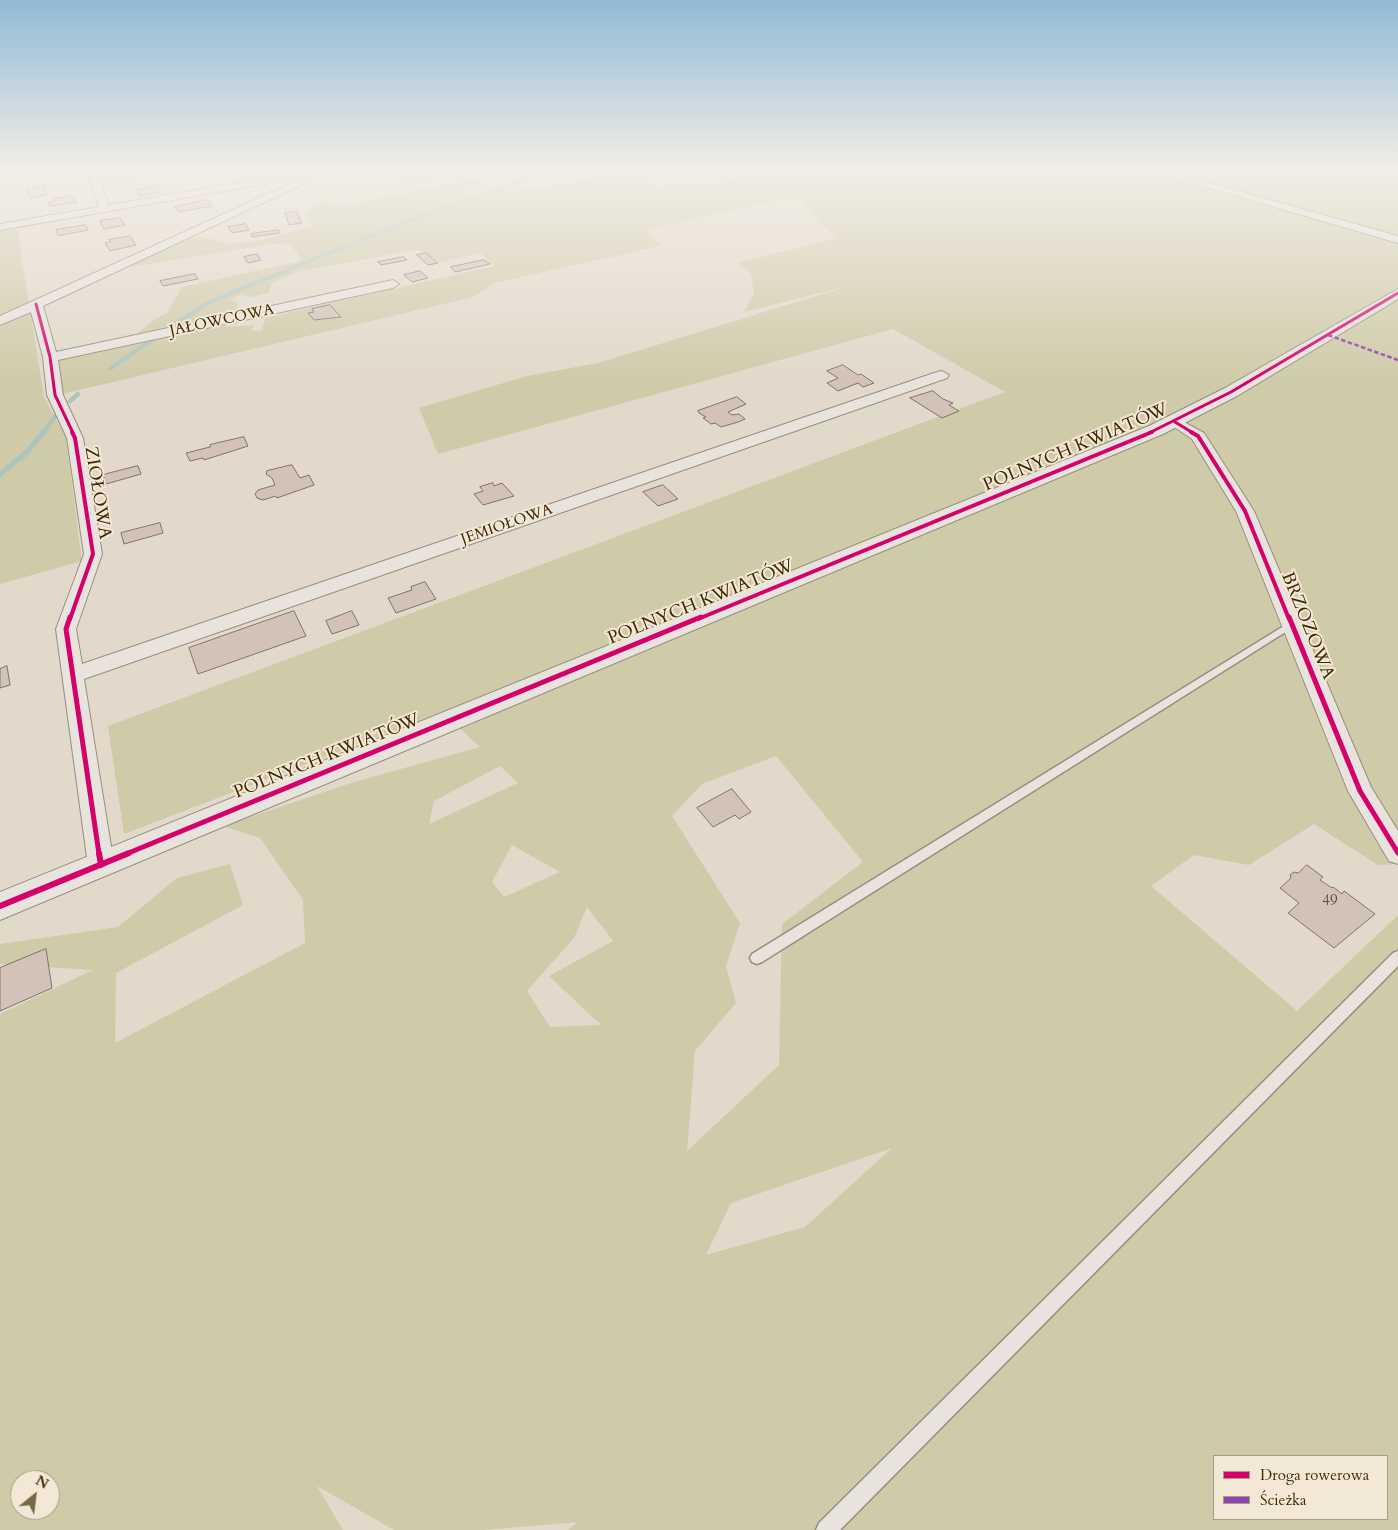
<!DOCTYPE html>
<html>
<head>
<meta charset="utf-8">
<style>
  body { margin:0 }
  #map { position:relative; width:1398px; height:1530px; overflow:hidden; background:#e2d9ca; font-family:Cardo,serif }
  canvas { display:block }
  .legend { position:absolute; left:1213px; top:1455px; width:175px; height:65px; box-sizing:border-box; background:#f3e8d5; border:1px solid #ab9c81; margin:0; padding:6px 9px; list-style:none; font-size:15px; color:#3f2904 }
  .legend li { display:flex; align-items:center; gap:10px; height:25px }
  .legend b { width:25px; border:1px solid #ab9c81 }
  .north { position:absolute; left:10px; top:1470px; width:50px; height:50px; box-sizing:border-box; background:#f3e8d5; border:1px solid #ab9c81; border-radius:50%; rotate:29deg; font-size:14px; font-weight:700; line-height:20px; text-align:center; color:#3f2904 }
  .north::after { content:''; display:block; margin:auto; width:18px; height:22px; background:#786749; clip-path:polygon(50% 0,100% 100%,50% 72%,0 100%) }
</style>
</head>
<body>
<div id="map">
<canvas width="1398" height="1530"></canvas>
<ul class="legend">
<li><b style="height:6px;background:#d6006c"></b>Droga rowerowa</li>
<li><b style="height:6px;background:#8e44ad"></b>Ścieżka</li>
</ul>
<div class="north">N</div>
</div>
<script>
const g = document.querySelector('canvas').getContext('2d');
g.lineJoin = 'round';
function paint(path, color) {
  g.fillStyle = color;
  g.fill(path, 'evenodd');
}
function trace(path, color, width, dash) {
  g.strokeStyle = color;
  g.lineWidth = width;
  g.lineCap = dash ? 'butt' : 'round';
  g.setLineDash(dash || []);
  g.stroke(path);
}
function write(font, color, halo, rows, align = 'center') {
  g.font = font + ' Cardo,serif';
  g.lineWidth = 4;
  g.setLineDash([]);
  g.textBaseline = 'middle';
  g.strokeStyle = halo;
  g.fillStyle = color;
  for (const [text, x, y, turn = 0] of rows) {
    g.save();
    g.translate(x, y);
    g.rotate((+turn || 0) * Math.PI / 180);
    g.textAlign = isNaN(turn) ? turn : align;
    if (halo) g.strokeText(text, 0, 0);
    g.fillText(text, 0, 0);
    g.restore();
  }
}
paint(new Path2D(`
  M 82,170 L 195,170 L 90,188 Z
  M 610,170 L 651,170 L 654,171 L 641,180 L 657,186 L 687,181 L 707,184 L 742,178 L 746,172 L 741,170 L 1398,170 L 1398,864 L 1378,865 L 1314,824 L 1249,865 L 1194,855 L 1151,886 L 1297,1011 L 1398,915 L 1398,1530 L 568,1530 L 578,1522 L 483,1530 L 394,1530 L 317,1486 L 343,1530 L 0,1530 L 0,1014 L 93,970 L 0,964 L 0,944 L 118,927 L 177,878 L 230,864 L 243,905 L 116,973 L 115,1043 L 305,943 L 303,900 L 260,838 L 223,826 L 354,782 L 480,747 L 442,712 L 124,834 L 108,726 L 1005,392 L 893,329 L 438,454 L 419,408 L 527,376 L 598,363 L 855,284 L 744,312 L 754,293 L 751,274 L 738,263 L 836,238 L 795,196 L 646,230 L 661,246 L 495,283 L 473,297 L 62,394 L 58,359 L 124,345 L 152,321 L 167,313 L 182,287 L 302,261 L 290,243 L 272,244 L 132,267 L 126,265 C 147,256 168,243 190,238 C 204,234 213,241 227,243 C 253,245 288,232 313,226 L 306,213 C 318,200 326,199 342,206 L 467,180 L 482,181 L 482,185 L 468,191 L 474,196 L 498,190 L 519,191 L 603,176 ZM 414,250 L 422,251 L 440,262 L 480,253 L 494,266 L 265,318 L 262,330 L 251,331 L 254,325 L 222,327 L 217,317 L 236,309 L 238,303 L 230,299 L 241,295 L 253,297 L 270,292 L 271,284 L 296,272 ZM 776,756 L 863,862 L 782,924 L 779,1065 L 687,1151 L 695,1051 L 736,1003 L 726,966 L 740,923 L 672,816 L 702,784 ZM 500,766 L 518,783 L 429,824 L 434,801 ZM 512,845 L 560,872 L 504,897 L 492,882 ZM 587,907 L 613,941 L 549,976 L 601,1025 L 550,1027 L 527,991 L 574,938 ZM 892,1148 L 805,1227 L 706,1255 L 731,1203 ZM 1214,1456 L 1387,1456 L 1387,1519 L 1214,1519 ZM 20,1480 L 50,1480 L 50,1510 L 20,1510 Z
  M 17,228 L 44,397 L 66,438 L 82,561 L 0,584 L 0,231 Z`), '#cfcaa8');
trace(new Path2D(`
  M 248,286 L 416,218 L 552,170`), '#afc4bb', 4);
trace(new Path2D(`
  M 165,331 L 206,304 L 251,285
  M 111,368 L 158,336
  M 70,401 L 78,394
  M 43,433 L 57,414`), '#afc4bb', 4.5);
trace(new Path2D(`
  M 0,474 L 25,454 L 44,432`), '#afc4bb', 5.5);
const building = new Path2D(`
  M 419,171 L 431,179 L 407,181 L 401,177 Z
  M 45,186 L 46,195 L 30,198 L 27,189 Z
  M 157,186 L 162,192 L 140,196 L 136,190 Z
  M 72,196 L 77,202 L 50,206 L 48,203 L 55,201 L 54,199 Z
  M 207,200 L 212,206 L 180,212 L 175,207 Z
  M 297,212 L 302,223 L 289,225 L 285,213 Z
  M 120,218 L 125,225 L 104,229 L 100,221 Z
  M 246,224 L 249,230 L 232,233 L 228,227 Z
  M 86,225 L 88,230 L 58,236 L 56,230 Z
  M 279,230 L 280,233 L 252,237 L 251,234 Z
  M 130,236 L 136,245 L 110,251 L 105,243 L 111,242 L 109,240 Z
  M 426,253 L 438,263 L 428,265 L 417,255 Z
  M 257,254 L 261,260 L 248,263 L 244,257 Z
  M 404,257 L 407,260 L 381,265 L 378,262 Z
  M 484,260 L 490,264 L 455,272 L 451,267 Z
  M 420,271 L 428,278 L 412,282 L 404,275 Z
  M 195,274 L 198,279 L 163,286 L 160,281 Z
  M 330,305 L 341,317 L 314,320 L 308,313 L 314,312 L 312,309 Z
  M 843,365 L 858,375 L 861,374 L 874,383 L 863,387 L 858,383 L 838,391 L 827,383 L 838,378 L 827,371 Z
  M 933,391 L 943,399 L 953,403 L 949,405 L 959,411 L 942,418 L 910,398 Z
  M 737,397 L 746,404 L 728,412 L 732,415 L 739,414 L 745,419 L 738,422 L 721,427 L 715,423 L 711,424 L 703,418 L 706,417 L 699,413 L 698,411 Z
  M 244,437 L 248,446 L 204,460 L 203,458 L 190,461 L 186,453 L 210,447 L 210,445 Z
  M 292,465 L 300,478 L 309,475 L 314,485 L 277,498 L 276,496 L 263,500 L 257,498 L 255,494 L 258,490 L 275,485 L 272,478 L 266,474 L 267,471 Z
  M 138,466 L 141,474 L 106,484 L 103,475 Z
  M 493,483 L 494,486 L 502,483 L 514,496 L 483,505 L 474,494 L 483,491 L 480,487 Z
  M 663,485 L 678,499 L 658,506 L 643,492 Z
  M 160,523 L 163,533 L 124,544 L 121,533 Z
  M 425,582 L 436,599 L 396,613 L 388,598 L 412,590 L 411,587 Z
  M 294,611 L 306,636 L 198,674 L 189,648 Z
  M 352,611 L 359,625 L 332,634 L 326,621 Z
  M 7,666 L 10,685 L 0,688 L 0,669 Z
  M 732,789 L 751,812 L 739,819 L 735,815 L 713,827 L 697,808 Z
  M 1307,865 L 1323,877 L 1320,880 L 1332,888 L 1333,887 L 1342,894 L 1344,891 L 1375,914 L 1334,948 L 1288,913 L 1299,903 L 1280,888 L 1291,878 L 1290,875 L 1294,872 L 1298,873 Z
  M 46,949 L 52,988 L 0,1011 L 0,968 Z`);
paint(building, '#d2c2b7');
trace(building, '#7e7568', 1);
const service = new Path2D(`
  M 1292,621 L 1295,622 L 1297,624 L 1295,626 L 762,962 L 757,964 L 752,962 L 750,958 L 752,954 Z
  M 1398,951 L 1398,966 L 840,1530 L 816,1530 L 819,1523 L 1393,953 Z`);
const minor = new Path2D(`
  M 86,170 L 96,170 L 109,205 L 294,173 L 299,176 L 294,179 L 0,230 L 0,224 L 99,207 Z
  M 320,170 L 333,170 L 43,306 L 56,352 L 393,280 L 399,284 L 393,288 L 58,360 L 63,395 L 83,438 L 102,554 L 76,629 L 82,664 L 937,372 L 942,371 L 949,375 L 947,378 L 84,679 L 114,865 L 110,873 L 101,876 L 92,873 L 88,865 L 56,629 L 84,554 L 67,438 L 47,395 L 43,357 L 31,312 L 0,325 L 0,316 Z
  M 1148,170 L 1163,170 L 1398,236 L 1398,243 Z
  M 1175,417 L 1204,433 L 1254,511 L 1371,787 L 1398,831 L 1398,864 L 1389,861 L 1348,791 L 1236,511 L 1192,439 L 1167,422 Z`);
const tertiary = new Path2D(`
  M 1398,289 L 1398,299 L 1237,396 L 1163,434 L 0,920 L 0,892 L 1149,426 L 1225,388 Z`);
trace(service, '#968e81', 3);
trace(minor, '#968e81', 2);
trace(tertiary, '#968e81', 2);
paint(service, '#e8e3dc');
paint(minor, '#e8e3dc');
paint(tertiary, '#e8e3dc');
trace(new Path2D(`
  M 1328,335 L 1398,360`), '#8e44ad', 2.5, [4.5, 2.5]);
trace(new Path2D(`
  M 36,304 L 50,357 L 55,395 L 73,433
  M 1175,422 L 1193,433
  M 1149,433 L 1231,392 L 1398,293`), '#d6006c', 3);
trace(new Path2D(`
  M 1191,432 L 1198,436 L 1245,511 L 1289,619
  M 70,619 L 93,554 L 75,438 L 72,432
  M 698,619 L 1152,432`), '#d6006c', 4);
trace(new Path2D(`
  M 70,617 L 66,629 L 99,854
  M 1289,617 L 1360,791 L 1398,853
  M 126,854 L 701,617`), '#d6006c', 5);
trace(new Path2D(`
  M 99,853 L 101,865
  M 0,906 L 129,853`), '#d6006c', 6);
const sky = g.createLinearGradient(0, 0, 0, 384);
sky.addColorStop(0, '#91bad6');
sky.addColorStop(0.44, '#f2eee7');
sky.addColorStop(1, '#f2eee700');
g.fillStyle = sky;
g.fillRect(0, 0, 1398, 384);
write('15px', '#3f2904', '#f3e8d5', [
  ["JAŁOWCOWA",222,321,-12],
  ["JEMIOŁOWA",507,525,-19]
]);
write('15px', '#645032', null, [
  ["49",1330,902]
]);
write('18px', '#3f2904', '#f3e8d5', [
  ["POLNYCH KWIATÓW",1076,448,-23],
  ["ZIOŁOWA",97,493,81],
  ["POLNYCH KWIATÓW",701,603,-22],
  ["BRZOZOWA",1307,626,68],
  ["POLNYCH KWIATÓW",327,757,-22]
]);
</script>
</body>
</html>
